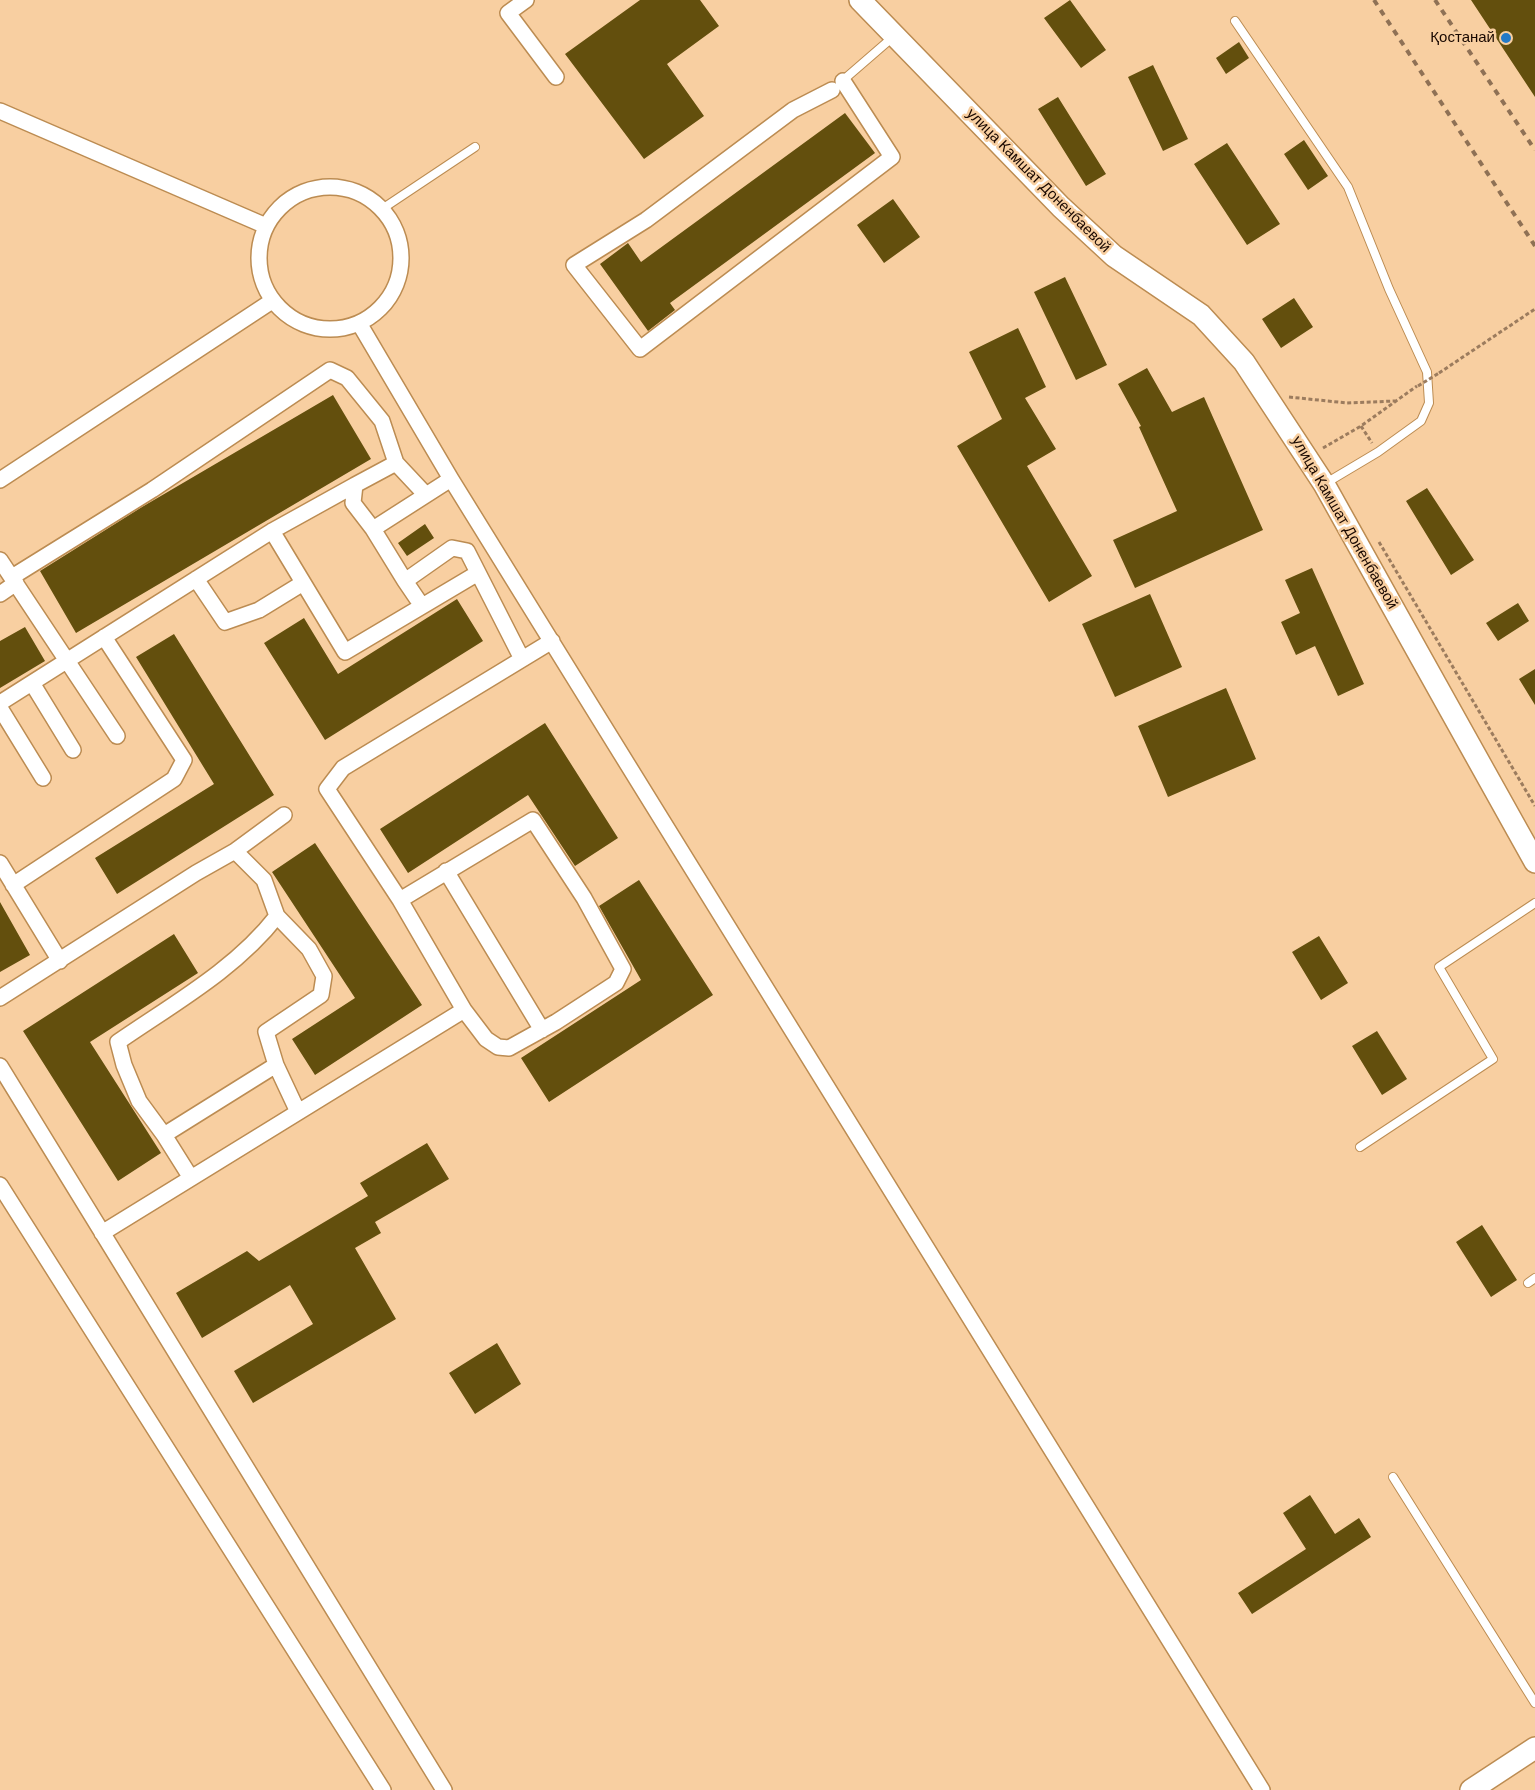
<!DOCTYPE html>
<html>
<head>
<meta charset="utf-8">
<style>
  body { margin:0 }
  canvas { display:block; background:#f8cfa1 }
</style>
</head>
<body>
<canvas width="1535" height="1790"></canvas>
<script>
const g = document.querySelector('canvas').getContext('2d');
g.lineJoin = 'round';
function paint(path, color) {
  g.fillStyle = color;
  g.fill(path, 'evenodd');
}
function trace(path, color, width, dash) {
  g.strokeStyle = color;
  g.lineWidth = width;
  g.lineCap = dash ? 'butt' : 'round';
  g.setLineDash(dash || []);
  g.stroke(path);
}
function write(font, color, halo, rows, align = 'center') {
  g.font = font + ' "DM Sans",sans-serif';
  g.lineWidth = 5;
  g.setLineDash([]);
  g.textBaseline = 'middle';
  g.strokeStyle = halo;
  g.fillStyle = color;
  for (const [text, x, y, turn = 0] of rows) {
    g.save();
    g.translate(x, y);
    g.rotate((+turn || 0) * Math.PI / 180);
    g.textAlign = isNaN(turn) ? turn : align;
    if (halo) g.strokeText(text, 0, 0);
    g.fillText(text, 0, 0);
    g.restore();
  }
}
paint(new Path2D(`
  M 640,0 L 700,0 L 719,26 L 667,64 L 704,116 L 644,159 L 565,54 Z
  M 1070,0 L 1106,50 L 1081,68 L 1044,18 Z
  M 1471,0 L 1535,0 L 1535,97 Z
  M 1239,42 L 1249,58 L 1226,74 L 1216,58 Z
  M 1153,65 L 1188,139 L 1163,151 L 1128,77 Z
  M 1058,97 L 1106,174 L 1086,186 L 1038,109 Z
  M 845,113 L 875,153 L 670,303 L 675,310 L 648,331 L 600,264 L 628,243 L 641,262 Z
  M 1304,140 L 1328,176 L 1308,190 L 1284,154 Z
  M 1227,143 L 1280,224 L 1247,245 L 1194,164 Z
  M 893,199 L 920,237 L 884,263 L 857,225 Z
  M 1065,277 L 1107,365 L 1076,380 L 1034,292 Z
  M 1294,298 L 1313,327 L 1281,348 L 1262,319 Z
  M 1018,328 L 1046,387 L 1025,398 L 1056,449 L 1027,466 L 1092,576 L 1049,602 L 957,446 L 1002,419 L 969,352 Z
  M 1147,368 L 1172,412 L 1204,397 L 1263,530 L 1135,588 L 1113,540 L 1177,511 L 1139,427 L 1141,426 L 1118,384 Z
  M 333,395 L 371,459 L 76,633 L 40,571 L 142,507 Z
  M 1427,488 L 1474,560 L 1451,575 L 1406,501 Z
  M 425,524 L 434,538 L 407,556 L 398,543 Z
  M 1312,568 L 1364,684 L 1338,696 L 1315,646 L 1296,655 L 1281,622 L 1300,613 L 1285,580 Z
  M 1150,594 L 1182,667 L 1115,697 L 1082,624 Z
  M 457,599 L 483,641 L 325,740 L 264,643 L 304,618 L 338,674 Z
  M 1518,603 L 1529,621 L 1498,641 L 1486,623 Z
  M 25,627 L 45,661 L 0,688 L 0,641 Z
  M 174,634 L 274,795 L 117,894 L 95,858 L 214,784 L 136,657 Z
  M 1535,669 L 1535,705 L 1519,679 Z
  M 1226,688 L 1256,759 L 1168,797 L 1138,726 Z
  M 545,723 L 618,838 L 575,866 L 528,795 L 408,873 L 380,829 Z
  M 315,843 L 422,1005 L 315,1075 L 292,1039 L 355,998 L 272,872 Z
  M 639,880 L 713,995 L 549,1102 L 521,1058 L 641,980 L 599,906 Z
  M 0,902 L 30,955 L 0,972 Z
  M 174,934 L 198,973 L 90,1042 L 161,1153 L 118,1181 L 23,1031 Z
  M 1319,936 L 1348,983 L 1321,1000 L 1292,952 Z
  M 1377,1031 L 1407,1079 L 1382,1095 L 1352,1046 Z
  M 427,1143 L 449,1179 L 375,1222 L 381,1233 L 355,1248 L 396,1319 L 253,1403 L 234,1371 L 313,1324 L 290,1285 L 202,1338 L 176,1293 L 247,1251 L 259,1261 L 368,1196 L 360,1183 Z
  M 1482,1225 L 1517,1280 L 1491,1297 L 1456,1242 Z
  M 497,1343 L 521,1384 L 475,1414 L 449,1373 Z
  M 1310,1495 L 1335,1534 L 1359,1518 L 1371,1537 L 1252,1614 L 1238,1593 L 1306,1549 L 1283,1513 Z`), '#634f0d');
const lane = new Path2D(`
  M 1235,21 L 1348,187 L 1389,289 L 1427,372 L 1429,403 L 1421,421 L 1378,452 L 1326,483
  M 841,82 L 893,37
  M 382,209 L 475,147
  M 1360,1147 L 1493,1059 L 1439,967 L 1535,903
  M 1528,1283 L 1535,1278
  M 1393,1477 L 1535,1703`);
const street = new Path2D(`
  M 526,0 L 508,13 L 556,77
  M 832,90 L 793,110 L 646,220 L 574,265 L 640,349 L 892,157 L 843,81
  M 0,111 L 266,226
  M259 258a71 71 0 1 1 142 0a71 71 0 1 1-142 0Z
  M 359,323 L 451,479 L 1262,1790
  M 451,479 L 373,529 L 405,581 L 452,548 L 467,551 L 522,659
  M 0,480 L 272,301
  M 373,529 L 353,503 L 355,485 L 396,463 L 426,495
  M 272,531 L 345,652 L 478,573
  M 0,560 L 117,736
  M 12,577 L 152,490 L 330,370 L 347,378 L 382,421 L 396,463
  M 196,579 L 225,622 L 259,610 L 303,583
  M 405,581 L 422,606
  M 0,594 L 16,583
  M 32,683 L 73,750
  M 0,703 L 272,531 L 355,485
  M 0,708 L 43,778
  M 533,820 L 584,898 L 623,969 L 616,983 L 556,1022 L 509,1048 L 498,1047 L 486,1039 L 464,1010 L 400,900 Z
  M 235,851 L 284,815
  M 0,863 L 60,961
  M 446,871 L 542,1030
  M 13,885 L 174,779 L 184,760 L 104,637
  M 400,900 L 327,789 L 343,768 L 552,641
  M 277,916 L 309,949 L 324,976 L 321,995 L 266,1032 L 276,1065 L 298,1112
  M 0,998 L 196,873 L 235,851 L 264,880 L 277,916 C 236,969 173,1004 118,1042 L 124,1065 L 139,1101 L 164,1135 L 191,1178
  M 0,1066 L 444,1790
  M 164,1135 L 276,1065
  M 0,1185 L 383,1790
  M 102,1233 L 464,1010`);
const secondary = new Path2D(`
  M 860,0 L 1061,207 L 1114,256 L 1201,315 L 1244,362 L 1324,484 L 1535,862
  M 1471,1790 L 1535,1748`);
trace(lane, '#bc8c52', 10);
trace(street, '#bc8c52', 18);
trace(secondary, '#bc8c52', 24);
trace(new Path2D(`
  M 1439,373 L 1535,309
  M 1289,397 L 1347,403 L 1395,401
  M 1361,426 L 1372,443
  M 1323,448 L 1361,426 L 1417,386
  M 1379,542 L 1535,806`), '#9c7c5e', 3, [4, 2.5]);
trace(lane, '#fff', 8);
trace(street, '#fff', 15);
trace(secondary, '#fff', 21);
trace(new Path2D(`
  M 1374,0 L 1535,246
  M 1435,0 L 1535,150`), '#8f7155', 4, [6, 6]);
trace(new Path2D(`
  M 1418,386 L 1439,373`), '#9c7c5e', 3, [4, 2.5]);
for (const [x, y, r, color] of [
  [1506,38,6,"#237ac8"]
]) {
  const dot = new Path2D();
  dot.arc(x, y, r, 0, 2 * Math.PI);
  g.fillStyle = color;
  g.fill(dot);
  trace(dot, '#f8cfa1', 2);
}
write('15px', '#190800', '#f8cfa1', [
  ["Қостанай",1495,38]
], 'right');
write('15px', '#190800', '#f8cfa1', [
  ["улица Камшат Доненбаевой",1038,181,45],
  ["улица Камшат Доненбаевой",1344,523,60]
]);
</script>
</body>
</html>
